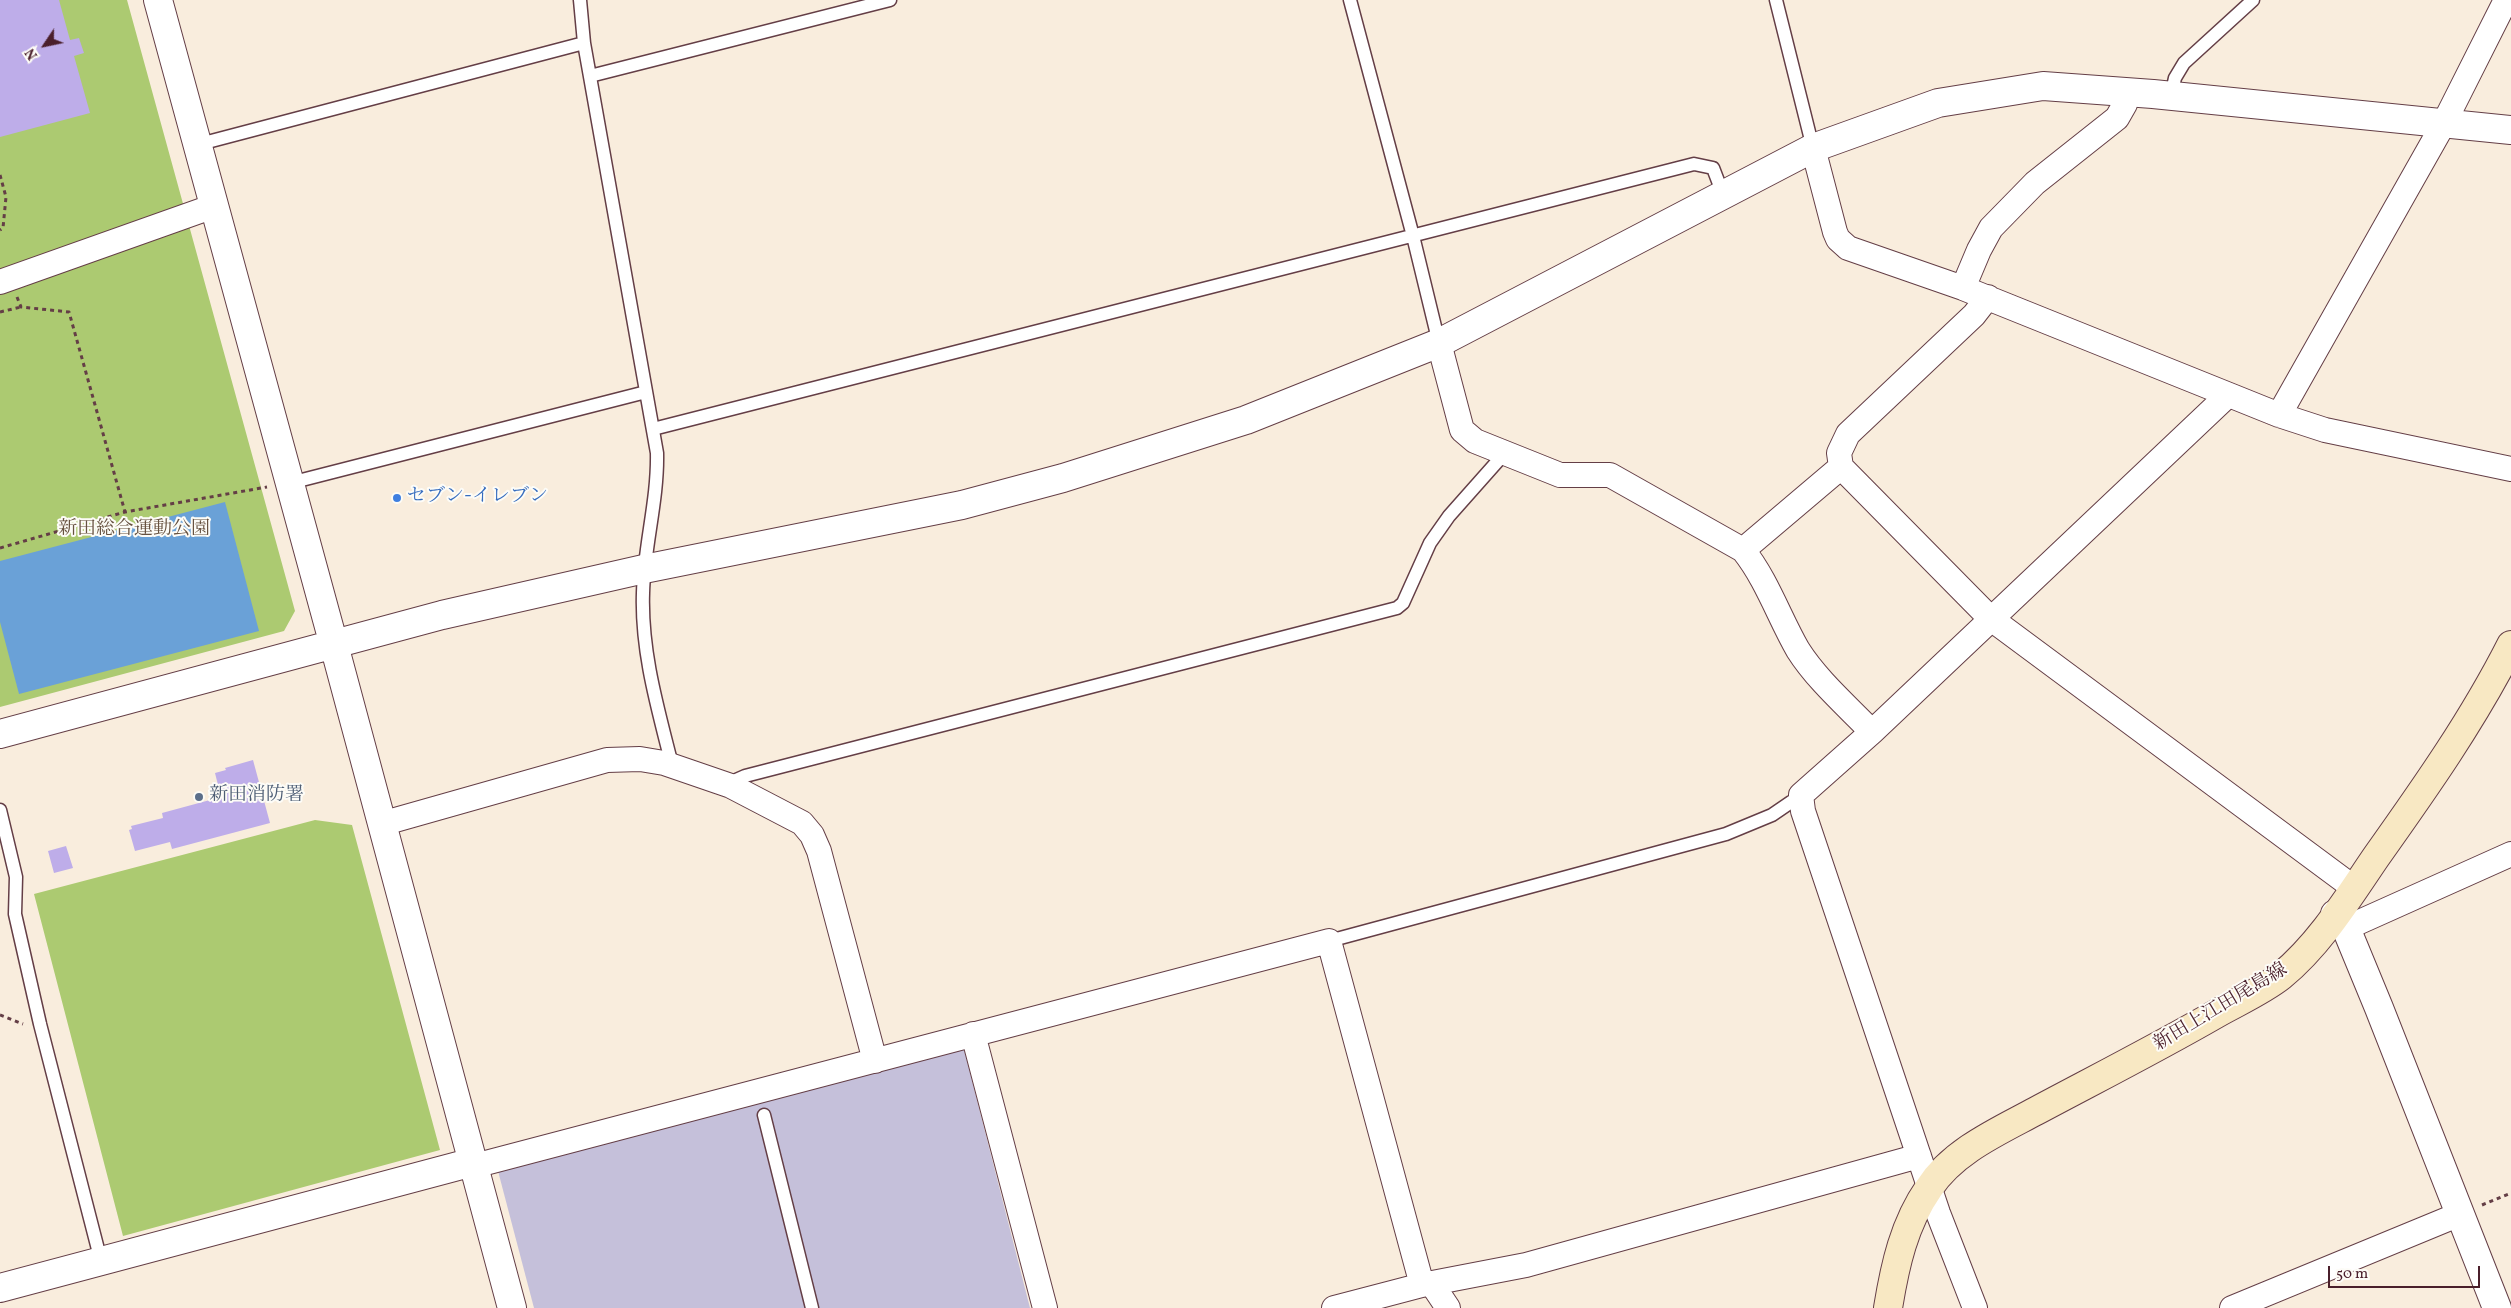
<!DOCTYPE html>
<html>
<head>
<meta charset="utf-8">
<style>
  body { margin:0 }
  #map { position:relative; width:2511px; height:1308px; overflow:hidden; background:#f9eddd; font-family:Vollkorn,serif }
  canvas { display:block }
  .north { position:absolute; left:20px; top:20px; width:50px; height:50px; -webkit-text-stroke:4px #fdfcf7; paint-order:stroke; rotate:236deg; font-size:14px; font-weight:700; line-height:20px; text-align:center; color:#4a1f2b }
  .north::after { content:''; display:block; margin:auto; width:18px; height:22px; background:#4a1f2b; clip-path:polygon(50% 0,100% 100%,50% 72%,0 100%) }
  .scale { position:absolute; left:2328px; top:1266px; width:152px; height:22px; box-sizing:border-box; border:2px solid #4a1f2b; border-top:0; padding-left:6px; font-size:15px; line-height:18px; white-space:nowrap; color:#4a1f2b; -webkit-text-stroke:4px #fdfcf7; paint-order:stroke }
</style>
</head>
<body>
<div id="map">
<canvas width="2511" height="1308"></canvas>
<div class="north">N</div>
<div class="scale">50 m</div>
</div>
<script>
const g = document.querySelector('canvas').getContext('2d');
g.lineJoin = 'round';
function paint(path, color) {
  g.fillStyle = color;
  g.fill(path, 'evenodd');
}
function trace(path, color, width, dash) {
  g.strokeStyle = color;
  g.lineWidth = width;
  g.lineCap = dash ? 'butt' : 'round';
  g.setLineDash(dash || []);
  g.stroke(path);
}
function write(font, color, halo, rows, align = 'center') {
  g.font = font + ' Vollkorn,"Noto Serif JP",serif';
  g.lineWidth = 4;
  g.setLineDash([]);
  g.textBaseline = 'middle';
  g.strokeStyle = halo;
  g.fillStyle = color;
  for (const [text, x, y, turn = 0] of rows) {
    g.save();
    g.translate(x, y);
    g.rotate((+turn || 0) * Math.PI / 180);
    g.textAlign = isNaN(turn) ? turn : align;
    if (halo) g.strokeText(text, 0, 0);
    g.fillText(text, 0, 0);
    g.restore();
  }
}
paint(new Path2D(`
  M 964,1049 L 1030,1308 L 534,1308 L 498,1171 Z`), '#c5c0da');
paint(new Path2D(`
  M 0,0 L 127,0 L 295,611 L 284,631 L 0,707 Z
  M 315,820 L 352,825 L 440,1150 L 123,1236 L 34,894 Z`), '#acca71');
paint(new Path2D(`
  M 225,502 L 259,631 L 19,694 L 0,622 L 0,561 Z`), '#6aa1d7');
paint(new Path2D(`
  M 0,0 L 59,0 L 70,40 L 79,38 L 84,53 L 74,56 L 90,113 L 0,137 Z
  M 253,760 L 270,823 L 172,849 L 170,842 L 135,851 L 129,830 L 132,829 L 131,826 L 163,818 L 162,813 L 221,797 L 215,773 L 226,770 L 225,768 Z
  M 66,846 L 73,868 L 54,873 L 48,851 Z`), '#beade9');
const service = new Path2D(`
  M 580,0 L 584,43 L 657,453 C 658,501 644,546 643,593 C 641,652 658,709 672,765
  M 1350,0 L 1413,236 L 1439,343
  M 1776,0 L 1813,148
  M 590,76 L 890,0
  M 2171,96 L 2175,78 L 2184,63 L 2253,0
  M 196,145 L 584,43
  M 653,429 L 1694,164 L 1713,168 L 1723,194
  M 290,483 L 646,392
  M 731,786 L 736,780 L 745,776 L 1397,608 L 1403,603 L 1430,543 L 1449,516 L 1504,454
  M 0,810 L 16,877 L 15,914 L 40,1024 L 101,1261
  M 1329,941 L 1726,834 L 1772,815 L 1791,802 L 1801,800
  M 764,1115 L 812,1308`);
const minor = new Path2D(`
  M 1813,148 L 1835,232 L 1838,239 L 1848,248 L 1963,288 L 2279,415 L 2325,430 L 2511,469
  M 0,282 L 214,206
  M 1963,288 L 1979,250 L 1991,228 L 2035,183 L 2117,118 L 2125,104 L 2127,92
  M 1988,297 L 1974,315 L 1848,434 L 1839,453 L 1841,467 L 1990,618 L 2354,888
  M 1439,343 L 1462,430 L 1475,441 L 1560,475 L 1610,475 L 1743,550 C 1767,580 1779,617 1798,650 C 1817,680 1847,706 1872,732
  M 2279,415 L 2444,123 L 2506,0
  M 1743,550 L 1841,467
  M 381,824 L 607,760 L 640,759 L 664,763 L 731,786 L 802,823 L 812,835 L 819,851 L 875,1061
  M 2346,928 L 2511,854
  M 973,1034 L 1045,1308
  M 474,1166 L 1329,941 L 1422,1285
  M 1432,1284 L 1448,1308
  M 1334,1308 L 1422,1285 L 1526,1265 L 1919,1156
  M 1975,1308 L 1938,1213 L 1803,811 L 1801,795 L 1872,732 L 2228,395
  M 2232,1308 L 2460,1214`);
const tertiary = new Path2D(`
  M 158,0 L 334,645 L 512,1308
  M 0,734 L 442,615 L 644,569 L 962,505 L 1063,478 L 1246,420 L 1439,343 L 1813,148 L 1938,103 L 2043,86 L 2153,94 L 2511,130
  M 2335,914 L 2346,928 L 2379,1008 L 2497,1308
  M 0,1288 L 473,1162`);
const secondary = new Path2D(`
  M 1888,1308 C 1895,1265 1904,1224 1929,1188 C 1953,1151 1999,1131 2036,1111 C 2096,1079 2157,1048 2216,1014 C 2237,1002 2262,991 2281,976 C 2320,944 2348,898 2376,857 C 2425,788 2473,720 2511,645`);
trace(service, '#643e46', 15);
trace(minor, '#643e46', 26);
trace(tertiary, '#643e46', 30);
trace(secondary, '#643e46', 30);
trace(new Path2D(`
  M 0,175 L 6,197 L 3,228 L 0,230
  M 17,297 L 21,307 L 69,312 L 125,512
  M 0,312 L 21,307
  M 0,548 L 125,512 L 267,487
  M 0,1015 L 23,1024
  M 2482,1205 L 2511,1193`), '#643e46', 3, [4, 4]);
trace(service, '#fff', 12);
trace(minor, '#fff', 24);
trace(tertiary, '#fff', 28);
trace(secondary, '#f8e8c3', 28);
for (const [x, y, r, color] of [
  [397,498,5,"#3f7fe0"],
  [199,797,5,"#5c6f8a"]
]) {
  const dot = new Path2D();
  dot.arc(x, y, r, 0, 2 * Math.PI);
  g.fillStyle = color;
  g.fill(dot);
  trace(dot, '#fdfcf7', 2);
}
write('19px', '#366cbe', '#fdfcf7', [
  ["セブン-イレブン",407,498]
], 'left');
write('19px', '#675240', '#fdfcf7', [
  ["新田総合運動公園",134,531]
]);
write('19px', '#4e5e75', '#fdfcf7', [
  ["新田消防署",209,797]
], 'left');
write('19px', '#4a1f2b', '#fdfcf7', [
  ["新田上江田尾島線",2221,1008,-31]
]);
</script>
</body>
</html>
